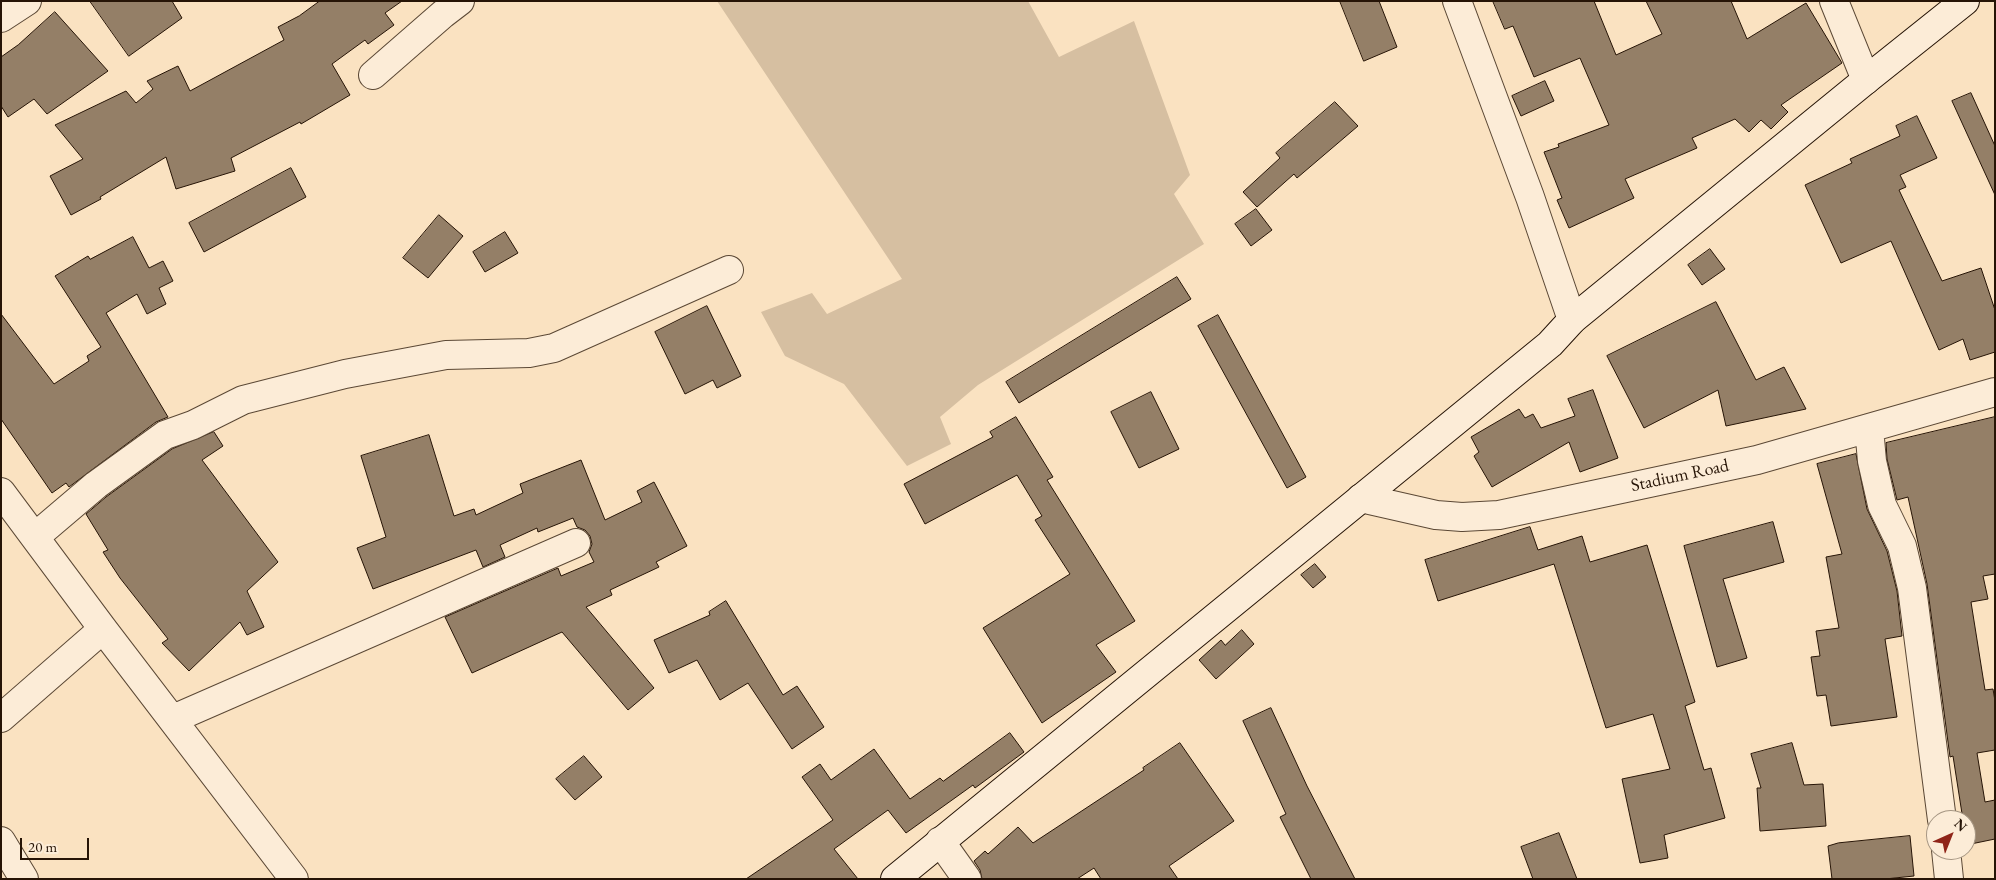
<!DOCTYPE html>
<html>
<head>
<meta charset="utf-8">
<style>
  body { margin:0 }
  #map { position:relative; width:1996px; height:880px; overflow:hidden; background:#fae2c1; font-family:"EB Garamond",serif }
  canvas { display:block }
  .frame { position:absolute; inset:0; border:2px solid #261406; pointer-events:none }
  .north { position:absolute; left:1926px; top:810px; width:50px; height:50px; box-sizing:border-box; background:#fcecd7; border:1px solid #a69683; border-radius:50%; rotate:44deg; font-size:14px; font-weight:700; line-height:20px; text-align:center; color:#261406 }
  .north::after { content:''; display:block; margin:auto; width:18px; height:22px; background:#8f2418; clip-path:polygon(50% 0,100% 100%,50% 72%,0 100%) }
  .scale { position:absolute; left:20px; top:838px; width:69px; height:22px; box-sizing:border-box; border:2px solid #261406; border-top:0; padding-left:6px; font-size:15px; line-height:18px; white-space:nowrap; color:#261406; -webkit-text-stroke:4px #fcecd7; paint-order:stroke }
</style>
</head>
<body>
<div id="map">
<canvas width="1996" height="880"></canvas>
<div class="frame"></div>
<div class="north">N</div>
<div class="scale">20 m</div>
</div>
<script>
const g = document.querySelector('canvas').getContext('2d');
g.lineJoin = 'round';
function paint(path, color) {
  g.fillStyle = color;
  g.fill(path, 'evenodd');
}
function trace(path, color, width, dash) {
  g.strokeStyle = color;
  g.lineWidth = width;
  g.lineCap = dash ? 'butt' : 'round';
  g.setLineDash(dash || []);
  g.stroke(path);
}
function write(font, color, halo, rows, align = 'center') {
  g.font = font + ' "EB Garamond",serif';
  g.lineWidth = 4.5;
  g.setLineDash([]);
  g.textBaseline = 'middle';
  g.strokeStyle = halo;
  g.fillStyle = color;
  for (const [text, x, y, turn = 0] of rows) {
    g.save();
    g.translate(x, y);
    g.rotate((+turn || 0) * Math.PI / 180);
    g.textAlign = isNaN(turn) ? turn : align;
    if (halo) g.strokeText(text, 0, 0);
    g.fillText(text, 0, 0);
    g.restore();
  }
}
paint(new Path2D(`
  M 717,1 L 1028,1 L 1059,57 L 1134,21 L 1190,175 L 1174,194 L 1204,244 L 978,385 L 940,417 L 951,444 L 907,466 L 844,384 L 785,356 L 761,312 L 812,293 L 827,314 L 902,279 Z`), '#d6bfa1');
const building = new Path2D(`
  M 90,1 L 172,1 L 182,18 L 129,56 Z
  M 320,1 L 402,1 L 385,13 L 394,25 L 368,44 L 365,40 L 332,64 L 350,95 L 301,124 L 300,122 L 231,158 L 235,171 L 176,189 L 166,157 L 100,197 L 101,199 L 71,215 L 50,176 L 83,159 L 55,125 L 126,91 L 136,103 L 153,89 L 147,81 L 178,66 L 190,91 L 284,40 L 278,27 L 299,16 Z
  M 1340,1 L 1379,1 L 1397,47 L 1364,61 Z
  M 1493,1 L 1594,1 L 1616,55 L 1662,34 L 1646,1 L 1731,1 L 1747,39 L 1806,3 L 1842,63 L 1781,105 L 1788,112 L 1771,129 L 1761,120 L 1749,132 L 1735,119 L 1692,138 L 1697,148 L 1625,179 L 1634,198 L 1569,228 L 1557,200 L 1562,198 L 1544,152 L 1559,147 L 1558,144 L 1609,125 L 1580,58 L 1534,77 L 1513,26 L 1505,29 Z
  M 55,12 L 108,71 L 47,114 L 34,99 L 8,117 L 1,106 L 1,57 L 18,45 Z
  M 1545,81 L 1554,101 L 1521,116 L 1512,96 Z
  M 1971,93 L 1995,146 L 1995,195 L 1952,101 Z
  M 1335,102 L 1358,126 L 1297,178 L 1294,174 L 1257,207 L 1243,192 L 1280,158 L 1276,153 Z
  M 1917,116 L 1937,158 L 1900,175 L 1906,187 L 1899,190 L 1942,281 L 1981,268 L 1995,310 L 1995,352 L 1970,360 L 1963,339 L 1939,350 L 1891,241 L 1841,263 L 1805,185 L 1852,163 L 1850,159 L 1900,136 L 1896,126 Z
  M 291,168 L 306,197 L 204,252 L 189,223 Z
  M 1256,209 L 1272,230 L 1251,246 L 1235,224 Z
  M 439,215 L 463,236 L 428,278 L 403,258 Z
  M 505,232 L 518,253 L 485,272 L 473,252 Z
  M 133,237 L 149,268 L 163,261 L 173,281 L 159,288 L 166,304 L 147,314 L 137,294 L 106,313 L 168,417 L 156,422 L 69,487 L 66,483 L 52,493 L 1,419 L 1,314 L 54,384 L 89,361 L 87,356 L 101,347 L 55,276 L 88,256 L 90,259 Z
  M 1710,249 L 1725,269 L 1702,285 L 1688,265 Z
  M 1177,277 L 1191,299 L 1019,403 L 1006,382 Z
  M 1716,302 L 1756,380 L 1784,367 L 1806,409 L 1726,426 L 1718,390 L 1644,428 L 1607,356 Z
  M 707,306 L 741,376 L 717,388 L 713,380 L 685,394 L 655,332 Z
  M 1218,315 L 1306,477 L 1287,488 L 1198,326 Z
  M 1593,390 L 1618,458 L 1580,472 L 1569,442 L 1492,487 L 1474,456 L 1479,452 L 1471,437 L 1519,409 L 1525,418 L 1533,414 L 1541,428 L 1575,416 L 1568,399 Z
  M 1151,392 L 1179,449 L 1139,468 L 1111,412 Z
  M 1016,417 L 1053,477 L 1047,480 L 1135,621 L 1096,645 L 1116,672 L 1042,723 L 983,628 L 1070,574 L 1035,520 L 1042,516 L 1017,475 L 925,524 L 904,484 L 993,437 L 990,432 Z
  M 1995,417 L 1995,574 L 1983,576 L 1988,599 L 1971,602 L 1985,690 L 1993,689 L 1995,701 L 1995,750 L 1977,753 L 1985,802 L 1995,800 L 1995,839 L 1966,845 L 1966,820 L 1963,820 L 1953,756 L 1950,757 L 1927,584 L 1908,497 L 1897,500 L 1887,459 L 1886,443 Z
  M 214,432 L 223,446 L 202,460 L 278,562 L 247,591 L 264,627 L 247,635 L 240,622 L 189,671 L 162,643 L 168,639 L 120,578 L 103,552 L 108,550 L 86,514 L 106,497 L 172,449 Z
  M 429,435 L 454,516 L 474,509 L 476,515 L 523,493 L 520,484 L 581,460 L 605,520 L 642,502 L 637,491 L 654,482 L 687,546 L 656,562 L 659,567 L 610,590 L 612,595 L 586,607 L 654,688 L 628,710 L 562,632 L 472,673 L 445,617 L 558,568 L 561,576 L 594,562 L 589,552 L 592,544 L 590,536 L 585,530 L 577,527 L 573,518 L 538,532 L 537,528 L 500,545 L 505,557 L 483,567 L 476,550 L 373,589 L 357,548 L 386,537 L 361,456 Z
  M 1856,454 L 1867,509 L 1887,551 L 1897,591 L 1902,636 L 1885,639 L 1897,717 L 1831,726 L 1826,695 L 1817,696 L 1811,657 L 1820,656 L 1816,631 L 1839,628 L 1826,557 L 1842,554 L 1817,464 Z
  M 1773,522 L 1784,562 L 1723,579 L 1747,658 L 1717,667 L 1684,546 Z
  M 1530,527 L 1538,550 L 1582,536 L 1590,562 L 1647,545 L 1695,702 L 1685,706 L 1704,770 L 1711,768 L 1725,818 L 1664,835 L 1668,858 L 1640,863 L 1622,779 L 1670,769 L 1653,714 L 1606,728 L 1554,564 L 1438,601 L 1425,560 Z
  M 1315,564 L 1326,577 L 1313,588 L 1301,575 Z
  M 726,601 L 783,695 L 797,686 L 824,727 L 792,749 L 748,683 L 720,700 L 697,660 L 669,673 L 654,640 L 710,615 L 709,612 Z
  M 1242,630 L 1254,644 L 1216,679 L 1199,660 L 1221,640 L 1225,645 Z
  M 1271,708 L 1307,786 L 1355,879 L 1311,879 L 1280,817 L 1286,814 L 1243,721 Z
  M 1010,733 L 1024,752 L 975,788 L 973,785 L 906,833 L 888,810 L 834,849 L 858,879 L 746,879 L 833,820 L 802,777 L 820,764 L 831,780 L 874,749 L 910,799 L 940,778 L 943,781 Z
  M 1180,743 L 1234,821 L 1169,866 L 1178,879 L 1101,879 L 1094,868 L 1077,879 L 982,879 L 980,870 L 974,861 L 985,851 L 988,854 L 1018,827 L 1033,843 L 1144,770 L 1143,768 Z
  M 1792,743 L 1804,785 L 1823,784 L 1826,826 L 1760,831 L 1757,788 L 1761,788 L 1751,754 Z
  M 584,756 L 602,777 L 575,800 L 556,779 Z
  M 1559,833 L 1577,879 L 1533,879 L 1521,847 Z
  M 1910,836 L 1914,876 L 1885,879 L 1832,879 L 1828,846 L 1838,843 Z`);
paint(building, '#947f67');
trace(building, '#261406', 1);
const street = new Path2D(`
  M 1457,1 L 1530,197 L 1572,320
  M 1834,1 L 1866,80
  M 1,18 L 27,1
  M 373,75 L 443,14 L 460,1
  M 1869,428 L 1872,461 L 1882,505 L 1902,546 L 1912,588 L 1942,820
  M 1,492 L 103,629 L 294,879
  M 1361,498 L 1436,515 L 1462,517 L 1499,515 L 1757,460 L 1995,392
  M 36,536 L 96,485 L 165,435 L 193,425 L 243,400 L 345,374 L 446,355 L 529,353 L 554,348 L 729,270
  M 1,718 L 103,629
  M 173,719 L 576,543
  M 1,841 L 24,879
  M 940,841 L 967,879
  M 1946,850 L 1949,879`);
const secondary = new Path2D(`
  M 895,879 L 1550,344 L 1572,320 L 1866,80 L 1965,1`);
trace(street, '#5b4835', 30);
trace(secondary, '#261406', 30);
trace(street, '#fcecd7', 28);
trace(secondary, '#fcecd7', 28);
write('18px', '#261406', '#fcecd7', [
  ["Stadium Road",1680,476,-12]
]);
</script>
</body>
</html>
